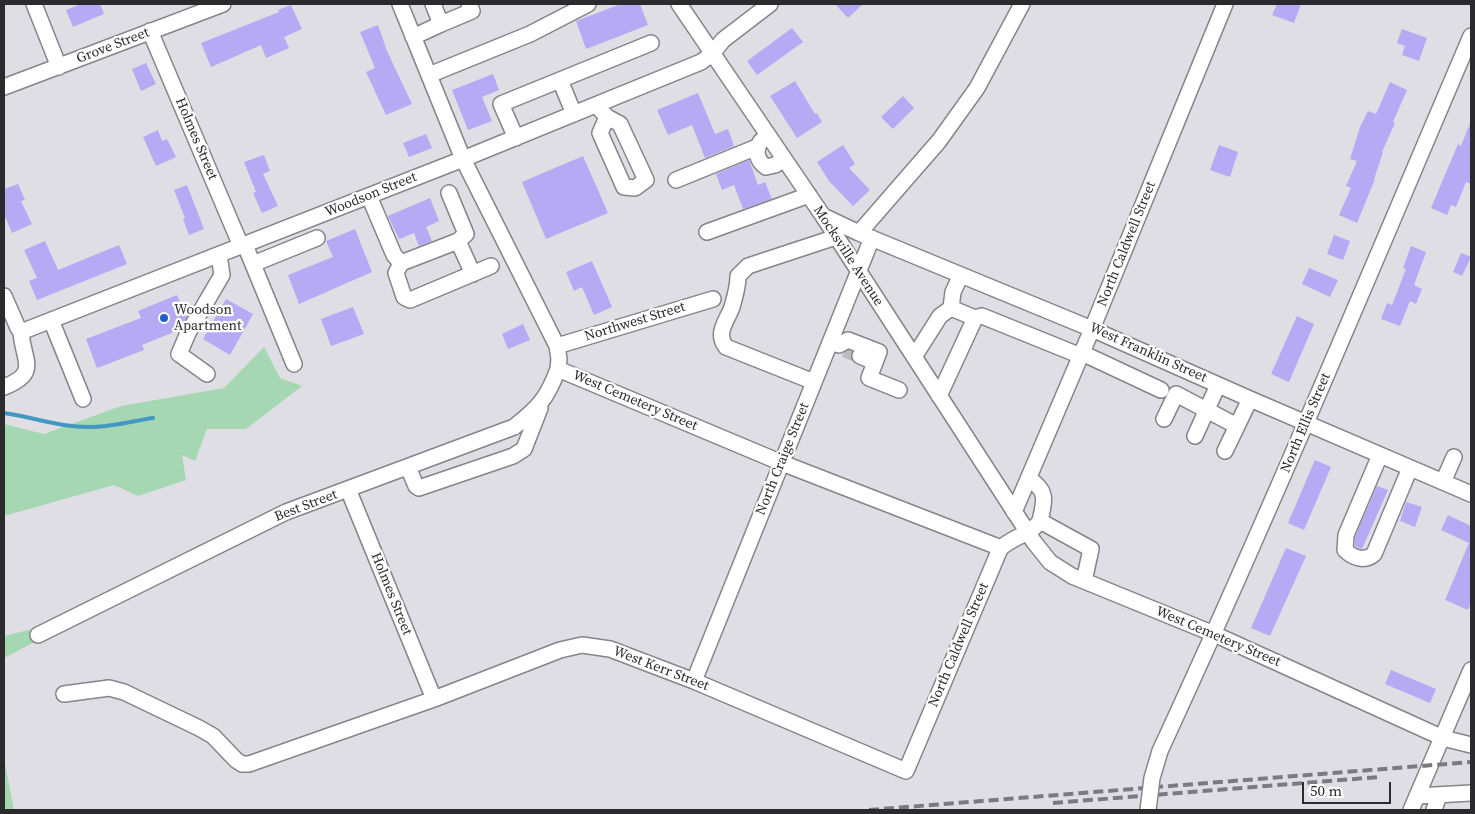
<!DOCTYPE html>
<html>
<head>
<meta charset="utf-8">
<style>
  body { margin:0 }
  #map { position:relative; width:1475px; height:814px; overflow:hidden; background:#dfdee5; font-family:"Source Serif 4",serif }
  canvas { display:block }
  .frame { position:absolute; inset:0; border:5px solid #2b2b2d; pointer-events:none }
  .scale { position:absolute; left:1302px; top:782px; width:89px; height:22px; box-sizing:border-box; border:2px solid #2b2b2d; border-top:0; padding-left:6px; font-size:15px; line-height:18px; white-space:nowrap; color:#2b2b2d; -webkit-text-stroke:4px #fff; paint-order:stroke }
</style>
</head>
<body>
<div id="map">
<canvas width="1475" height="814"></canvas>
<div class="frame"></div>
<div class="scale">50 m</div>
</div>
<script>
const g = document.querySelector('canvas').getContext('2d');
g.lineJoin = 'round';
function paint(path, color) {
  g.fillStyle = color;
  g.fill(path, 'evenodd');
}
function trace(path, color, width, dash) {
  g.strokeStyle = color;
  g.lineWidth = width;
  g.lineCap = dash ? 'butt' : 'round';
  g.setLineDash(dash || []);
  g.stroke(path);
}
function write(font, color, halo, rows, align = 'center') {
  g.font = font + ' "Source Serif 4",serif';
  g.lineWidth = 4.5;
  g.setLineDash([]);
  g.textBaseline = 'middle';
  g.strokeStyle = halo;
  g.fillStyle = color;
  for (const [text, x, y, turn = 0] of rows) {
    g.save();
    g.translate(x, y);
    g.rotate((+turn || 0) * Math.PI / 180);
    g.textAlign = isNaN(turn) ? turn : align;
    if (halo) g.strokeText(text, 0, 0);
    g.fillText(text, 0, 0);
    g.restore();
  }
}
paint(new Path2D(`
  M 264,347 L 280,378 L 302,386 L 246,429 L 207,429 L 195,461 L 182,455 L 186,480 L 138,496 L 114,485 L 4,516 L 4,424 L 44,434 L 121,406 L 224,388 Z
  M 37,628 L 42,638 L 4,658 L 4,636 Z
  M 4,758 L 14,810 L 4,810 Z`), '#a6d7b3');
trace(new Path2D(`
  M 4,413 C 33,417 62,428 92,427 C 112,427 133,421 153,418`), '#4397c3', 4);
paint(new Path2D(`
  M 81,4 L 100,4 L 104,14 L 73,27 L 66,10 Z
  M 621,4 L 640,4 L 648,25 L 586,49 L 576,21 Z
  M 835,4 L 863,4 L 848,18 Z
  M 1277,4 L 1301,4 L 1294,23 L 1272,15 Z
  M 291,5 L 302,29 L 284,37 L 289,48 L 266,58 L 261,45 L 211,67 L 201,43 L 279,12 L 278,10 Z
  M 378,25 L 387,51 L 412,104 L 386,115 L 366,72 L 375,68 L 360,32 Z
  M 792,28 L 803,42 L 757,75 L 747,61 Z
  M 1402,29 L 1427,38 L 1419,61 L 1402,55 L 1405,46 L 1397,43 Z
  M 146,63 L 156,84 L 141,91 L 132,69 Z
  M 493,74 L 499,90 L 482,97 L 492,121 L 468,130 L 452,90 Z
  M 795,81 L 815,114 L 817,113 L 822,122 L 797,138 L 770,96 Z
  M 1390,82 L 1407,90 L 1393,122 L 1395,123 L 1382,152 L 1383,152 L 1374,179 L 1375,179 L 1357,223 L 1339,215 L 1351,188 L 1346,186 L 1357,161 L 1350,159 L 1360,127 L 1368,111 L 1376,114 Z
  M 698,93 L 715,134 L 728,129 L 734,146 L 705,158 L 692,125 L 668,135 L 657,110 Z
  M 903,96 L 914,108 L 893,129 L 881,117 Z
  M 1471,121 L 1471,184 L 1466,182 L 1456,207 L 1451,205 L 1447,215 L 1431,208 L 1458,144 L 1461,146 Z
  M 158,130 L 162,141 L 167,139 L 176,157 L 156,166 L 143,137 Z
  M 426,134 L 432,148 L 409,157 L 403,143 Z
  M 843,145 L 855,164 L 849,168 L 870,190 L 853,206 L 829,181 L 817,162 Z
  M 1219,145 L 1238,152 L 1230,177 L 1210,170 Z
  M 264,155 L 270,171 L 263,174 L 278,206 L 262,213 L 253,193 L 256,192 L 244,162 Z
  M 583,156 L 608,213 L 546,239 L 522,182 Z
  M 749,160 L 758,185 L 765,182 L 772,199 L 743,209 L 734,185 L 722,190 L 716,174 Z
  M 18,184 L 25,200 L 21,201 L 32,224 L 12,233 L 4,214 L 4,189 Z
  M 187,185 L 204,229 L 189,235 L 183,219 L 185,218 L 174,190 Z
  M 430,198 L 439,221 L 426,227 L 432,241 L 419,246 L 414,233 L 399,239 L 388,216 Z
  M 355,229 L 372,272 L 299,304 L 288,275 L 333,257 L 326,241 Z
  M 1334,235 L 1350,241 L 1343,260 L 1327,254 Z
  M 45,241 L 58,270 L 119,245 L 127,264 L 37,300 L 29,281 L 37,278 L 24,250 Z
  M 1411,246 L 1426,252 L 1414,285 L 1422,289 L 1416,304 L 1410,301 L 1400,326 L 1381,319 L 1387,303 L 1392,305 L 1406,269 L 1403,268 Z
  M 1461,253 L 1471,257 L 1462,276 L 1453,272 Z
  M 592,261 L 612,307 L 594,315 L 582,287 L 574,291 L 566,272 Z
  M 1309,268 L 1338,280 L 1330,297 L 1302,284 Z
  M 177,295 L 187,317 L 179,330 L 142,345 L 144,350 L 97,368 L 86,339 L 141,318 L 138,311 Z
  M 226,299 L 253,314 L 230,355 L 203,339 Z
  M 353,307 L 364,334 L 331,346 L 321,319 Z
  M 1297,316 L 1314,324 L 1289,382 L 1271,374 Z
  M 523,324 L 530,340 L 508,349 L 502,334 Z
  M 1315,460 L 1331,467 L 1304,530 L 1288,523 Z
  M 1377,486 L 1388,490 L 1362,549 L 1355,546 L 1355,537 Z
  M 1406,502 L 1422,507 L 1415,527 L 1400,521 Z
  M 1448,515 L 1471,526 L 1471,603 L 1468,610 L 1445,600 L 1469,543 L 1441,530 Z
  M 1286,548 L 1306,556 L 1270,636 L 1251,628 Z
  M 1391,670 L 1436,689 L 1430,703 L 1385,684 Z`), '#b5aaf3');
trace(new Path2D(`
  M 845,350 L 860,356`), '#bbbac0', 15, [15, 8]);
const minor = new Path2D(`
  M 34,4 L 59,67
  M 400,4 L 463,159 L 557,346 L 559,359 L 558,369 L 782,463 L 1001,548
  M 679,4 L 823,216 L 1034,542 L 1050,562 L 1072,576 L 1214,634 L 1443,738 L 1471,745
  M 441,24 L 472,11 L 469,4
  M 150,31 L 241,246
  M 413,37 L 441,24 L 433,4
  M 429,75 L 530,34 L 588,4
  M 560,80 L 574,114
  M 4,87 L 223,4
  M 596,105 L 607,117 L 620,124 L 646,180 L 635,188 L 624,187 L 600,133 L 607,117
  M 516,138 L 501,104 L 651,43
  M 761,141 C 754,150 757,161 766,167 L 775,165 L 784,159
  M 676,180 L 757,147
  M 369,196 L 394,255 L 401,263 L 458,241 L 466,234 L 449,193
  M 823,216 L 859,233 L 1092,329 L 1250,399 L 1471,494
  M 707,232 L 809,195
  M 859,233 L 939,141 L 977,88 L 1022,4
  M 458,241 L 473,274
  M 245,245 L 294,364
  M 401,263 L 396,273 L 404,297 L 410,300 L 491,266
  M 253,264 L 317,238
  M 4,296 L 18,328 L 21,332 L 26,330 L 463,159 L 701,62 L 712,54 L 723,40 L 770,4
  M 951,308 L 953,292 L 961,275
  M 51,320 L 83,399
  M 830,342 L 839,345 L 848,340 L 879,352 L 869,378 L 899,390
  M 557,346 L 713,299
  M 1082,353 L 1161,390
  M 860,356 L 875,362
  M 914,357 L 940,316 L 951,308 L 975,318
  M 207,374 L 179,354 L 188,333 L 222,275 L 219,255
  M 814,382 L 726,347 C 715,333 727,321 732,307 C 735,297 738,287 738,276 L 748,266 L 836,237
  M 4,387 C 40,373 23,361 21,332
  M 939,396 L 975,318 L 982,316 L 1081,356
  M 1164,419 L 1176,394 L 1237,426
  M 1195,436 L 1218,385
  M 1225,451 L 1250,399
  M 1380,455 L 1346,535 L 1345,550 C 1353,558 1365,562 1374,554 L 1410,468
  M 408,467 L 416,486 L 419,488 L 513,456 L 524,449 L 540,408
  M 1029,479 C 1049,491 1044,502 1040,521 L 1091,549 L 1084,581
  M 1443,482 L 1454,457
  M 348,489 L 434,699
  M 1014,512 L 1092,329 L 1225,4
  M 38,635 L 286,512 L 514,427 C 538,408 547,399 558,369
  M 694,681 L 872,238
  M 64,694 L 109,688 L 124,692 L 199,728 L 213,736 L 236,760 L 242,764 L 249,764 L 434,699 L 560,650 L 582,645 L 610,649 L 694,681 L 906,771 L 1000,549 C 1011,537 1031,535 1040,521
  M 1160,751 C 1269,515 1369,275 1471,36
  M 1417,796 L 1471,793
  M 1411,810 L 1471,670
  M 1434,810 L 1439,795`);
trace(minor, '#85848b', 18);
trace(minor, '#fff', 15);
trace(new Path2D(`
  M 1053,803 L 1379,777
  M 869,810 L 1471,762`), '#7b7b7f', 4, [10, 5]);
const minorBridge = new Path2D(`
  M 1148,810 L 1152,778 L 1160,751`);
trace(minorBridge, '#85848b', 18, []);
trace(minorBridge, '#fff', 15);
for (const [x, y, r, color] of [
  [164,318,5,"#205eca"]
]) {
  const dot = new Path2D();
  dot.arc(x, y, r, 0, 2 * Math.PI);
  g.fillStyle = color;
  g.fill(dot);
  trace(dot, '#fff', 2);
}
write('14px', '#2b2b2d', '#fff', [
  ["Grove Street",113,46,-21],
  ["Holmes Street",196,139,67],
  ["Woodson Street",371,195,-22],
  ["North Caldwell Street",1127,244,-68],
  ["Mocksville Avenue",848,256,57],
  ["Northwest Street",635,322,-17],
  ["West Franklin Street",1148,353,24],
  ["West Cemetery Street",635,401,23],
  ["North Ellis Street",1306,423,-67],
  ["North Craige Street",783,459,-68],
  ["Best Street",306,506,-21],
  ["Holmes Street",391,594,68],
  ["West Cemetery Street",1218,637,23],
  ["North Caldwell Street",959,645,-67],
  ["West Kerr Street",661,669,21]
]);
write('14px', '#2b2b2d', '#fff', [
  ["Woodson",174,310],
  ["Apartment",174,326]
], 'left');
</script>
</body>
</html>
